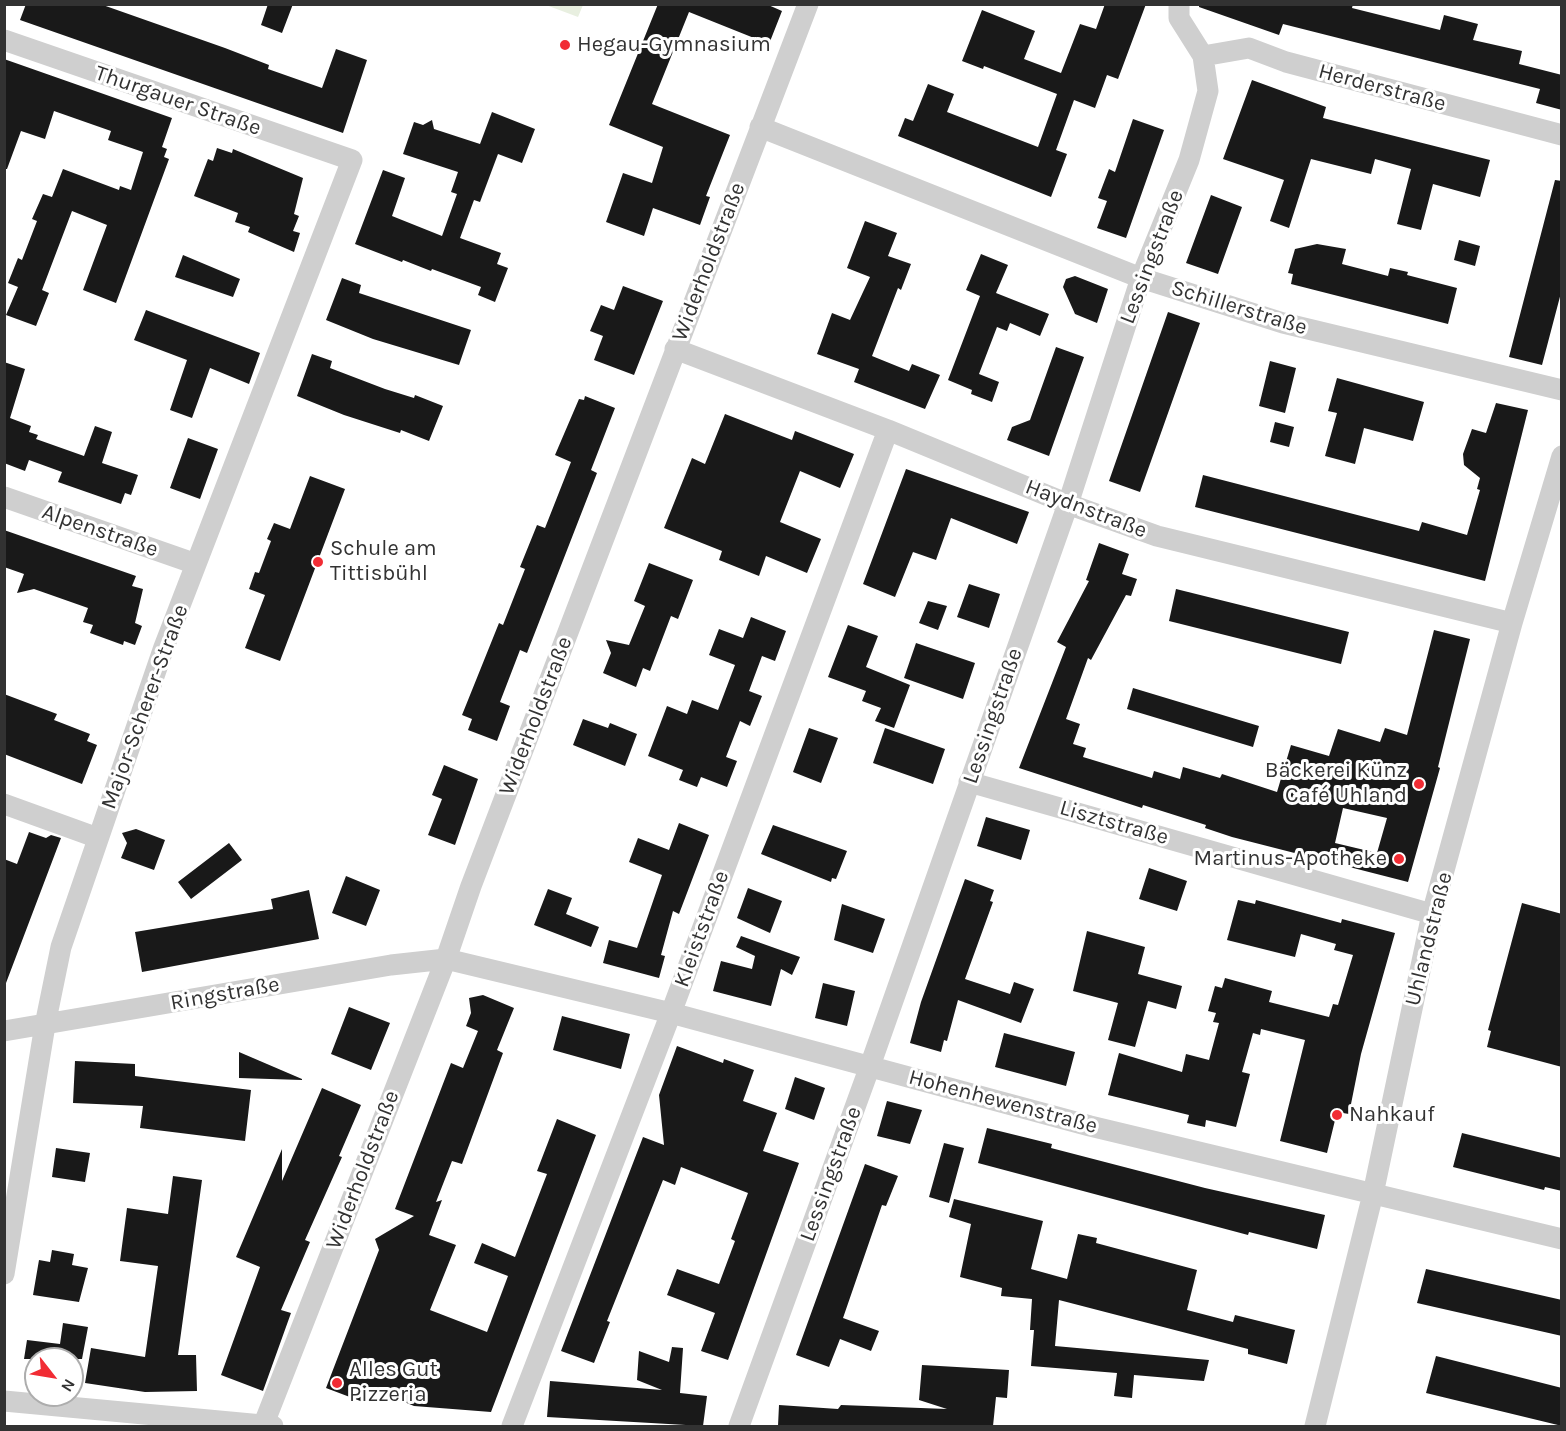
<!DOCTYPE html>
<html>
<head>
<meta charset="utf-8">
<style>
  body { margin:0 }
  #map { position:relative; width:1566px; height:1431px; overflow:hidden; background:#fff; font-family:Karla,sans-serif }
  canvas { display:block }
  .frame { position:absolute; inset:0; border:6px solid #323232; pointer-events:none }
  .north { position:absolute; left:24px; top:1347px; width:60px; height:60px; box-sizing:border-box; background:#fff; border:2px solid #adadad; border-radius:50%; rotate:121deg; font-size:16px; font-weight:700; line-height:24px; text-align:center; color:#323232 }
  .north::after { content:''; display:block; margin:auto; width:21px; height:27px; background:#f12c34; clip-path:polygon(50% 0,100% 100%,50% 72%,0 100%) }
</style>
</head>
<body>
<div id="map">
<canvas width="1566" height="1431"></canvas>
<div class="frame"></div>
<div class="north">N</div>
</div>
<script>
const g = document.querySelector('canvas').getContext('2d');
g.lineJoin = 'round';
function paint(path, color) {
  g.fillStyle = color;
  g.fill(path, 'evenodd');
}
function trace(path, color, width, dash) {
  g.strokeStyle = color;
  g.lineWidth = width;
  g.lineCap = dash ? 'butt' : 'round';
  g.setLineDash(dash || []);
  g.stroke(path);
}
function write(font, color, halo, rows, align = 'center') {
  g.font = font + ' Karla,sans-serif';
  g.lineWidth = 6;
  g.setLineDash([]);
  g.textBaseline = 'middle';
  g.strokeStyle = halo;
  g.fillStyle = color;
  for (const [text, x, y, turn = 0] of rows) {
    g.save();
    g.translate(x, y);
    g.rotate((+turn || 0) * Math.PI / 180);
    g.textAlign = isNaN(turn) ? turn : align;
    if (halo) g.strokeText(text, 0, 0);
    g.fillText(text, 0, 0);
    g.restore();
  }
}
paint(new Path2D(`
  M 546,5 L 583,5 L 578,17 Z`), '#e8efe0');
paint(new Path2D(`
  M 26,4 L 100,4 L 225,48 L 269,65 L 268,69 L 322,88 L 336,49 L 367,60 L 343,133 L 20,20 Z
  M 268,4 L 293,4 L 282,33 L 261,25 Z
  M 658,4 L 766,4 L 782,11 L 769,44 L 689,12 L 652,104 L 730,135 L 706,196 L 710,197 L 700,225 L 653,208 L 644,236 L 606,222 L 623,173 L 652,183 L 663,147 L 609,125 Z
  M 1105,4 L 1146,4 L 1118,79 L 1107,75 L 1095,108 L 1074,100 L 1056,150 L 1067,154 L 1051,197 L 898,136 L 905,118 L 913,121 L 928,84 L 954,94 L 947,112 L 1038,147 L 1057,94 L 984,66 L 983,69 L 962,61 L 982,10 L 1035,31 L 1024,59 L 1061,73 L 1080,24 L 1096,29 Z
  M 1199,4 L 1353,4 L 1352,8 L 1440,30 L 1444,15 L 1478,24 L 1473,40 L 1522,51 L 1519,64 L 1562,75 L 1562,110 L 1536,103 L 1540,89 L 1283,24 L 1279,35 L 1199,7 Z
  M 4,59 L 172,118 L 162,147 L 167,149 L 164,157 L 169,159 L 116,303 L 83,290 L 107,225 L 72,211 L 42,290 L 49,293 L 36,326 L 6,315 L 18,287 L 8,283 L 18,258 L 22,260 L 37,221 L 32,219 L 43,194 L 52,197 L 63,169 L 119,190 L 120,186 L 131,190 L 143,152 L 108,140 L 111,131 L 54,111 L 45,139 L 21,131 L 7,169 L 4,169 Z
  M 1252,80 L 1326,107 L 1323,118 L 1490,160 L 1480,197 L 1433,184 L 1421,230 L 1397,224 L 1411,169 L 1375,159 L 1371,174 L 1311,159 L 1289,228 L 1270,221 L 1284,180 L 1223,159 Z
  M 492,112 L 535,129 L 522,163 L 498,154 L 480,202 L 474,200 L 460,238 L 501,253 L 497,264 L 508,268 L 495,302 L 478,295 L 481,287 L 432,269 L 431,271 L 403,260 L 402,262 L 355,244 L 383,170 L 405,178 L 392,216 L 442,236 L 457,194 L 451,192 L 458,172 L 403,154 L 414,122 L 423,125 L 432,120 L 434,129 L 480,144 Z
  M 1133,119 L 1164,130 L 1126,238 L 1097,228 L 1107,201 L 1098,198 L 1109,169 L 1115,172 Z
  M 217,148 L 232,153 L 233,149 L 303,178 L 294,214 L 299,216 L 293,231 L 300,233 L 294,252 L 248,232 L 250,227 L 235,222 L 238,213 L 194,196 L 208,159 L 213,161 Z
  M 1555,180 L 1562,181 L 1562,289 L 1542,365 L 1509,357 Z
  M 1211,195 L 1242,207 L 1218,274 L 1186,263 Z
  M 865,221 L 897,233 L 888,256 L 911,264 L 901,290 L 898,288 L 872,356 L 909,371 L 912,364 L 940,375 L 925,409 L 854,382 L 859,369 L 817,354 L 832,313 L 850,320 L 870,277 L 847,268 Z
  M 1459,240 L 1480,246 L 1475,266 L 1454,260 Z
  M 1317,244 L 1346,249 L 1342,264 L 1388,276 L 1390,268 L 1408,272 L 1407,275 L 1457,288 L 1448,324 L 1291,284 L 1293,274 L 1288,273 L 1295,249 Z
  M 981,254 L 1008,265 L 996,293 L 1049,314 L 1040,336 L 1010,323 L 1007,331 L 997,327 L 979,374 L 999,382 L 992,402 L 971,394 L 972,390 L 948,380 L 980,296 L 966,290 Z
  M 183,255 L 240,279 L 233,297 L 175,277 Z
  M 1075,276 L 1108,289 L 1097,323 L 1075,314 L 1063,287 L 1066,279 Z
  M 342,278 L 361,285 L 359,293 L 471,330 L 459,365 L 373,339 L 326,320 Z
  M 623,286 L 663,301 L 634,375 L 594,360 L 603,336 L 590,331 L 601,305 L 614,310 Z
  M 146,310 L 260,353 L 249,384 L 210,368 L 192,418 L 170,410 L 187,360 L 134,340 Z
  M 1168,312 L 1200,323 L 1140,492 L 1109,481 Z
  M 1056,347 L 1084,357 L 1049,456 L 1007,440 L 1012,427 L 1030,420 Z
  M 312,354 L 332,361 L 330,368 L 385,389 L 414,398 L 415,395 L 443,406 L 429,441 L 401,430 L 400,433 L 344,415 L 297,396 Z
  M 1270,361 L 1296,368 L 1285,413 L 1259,406 Z
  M 4,362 L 25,369 L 10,418 L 31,426 L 29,432 L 38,435 L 36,439 L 84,456 L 95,426 L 112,432 L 102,463 L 138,475 L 131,495 L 125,493 L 121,504 L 58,482 L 62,472 L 29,460 L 25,471 L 4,463 Z
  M 1337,378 L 1424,402 L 1413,441 L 1364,428 L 1355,464 L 1325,456 L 1337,413 L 1328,411 Z
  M 585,396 L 615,408 L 591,470 L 597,473 L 527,653 L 520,650 L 500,702 L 510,706 L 497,741 L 468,730 L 472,719 L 462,715 L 499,623 L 503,625 L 525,569 L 520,567 L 537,525 L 545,528 L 571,462 L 555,455 L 579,399 L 584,400 Z
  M 1496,403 L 1528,410 L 1485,581 L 1195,507 L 1203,475 L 1419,531 L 1422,522 L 1467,535 L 1480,490 L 1477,489 L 1480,478 L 1464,465 L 1463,454 L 1472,429 L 1486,433 Z
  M 725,414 L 792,440 L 795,431 L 854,454 L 840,488 L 800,471 L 780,522 L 821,539 L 807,573 L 766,556 L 759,576 L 719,560 L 722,551 L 664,528 L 692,458 L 705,464 Z
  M 1275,422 L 1294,427 L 1289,447 L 1270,442 Z
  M 188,438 L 218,449 L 200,499 L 170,488 Z
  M 906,469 L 1029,512 L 1017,544 L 951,518 L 936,560 L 913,552 L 895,597 L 863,584 Z
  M 310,476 L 345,489 L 280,661 L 245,648 L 265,595 L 249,589 L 255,572 L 259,573 L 271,541 L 267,539 L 274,523 L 290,529 Z
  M 4,530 L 136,576 L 132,586 L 143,589 L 135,623 L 142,626 L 135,645 L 124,641 L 123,645 L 90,633 L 93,625 L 83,622 L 88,608 L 34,589 L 17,593 L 24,574 L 4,567 Z
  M 1099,543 L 1129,554 L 1122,574 L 1137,579 L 1131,596 L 1126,595 L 1091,660 L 1088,658 L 1066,719 L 1080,724 L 1073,744 L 1086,748 L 1083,757 L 1152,778 L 1154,771 L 1180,779 L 1183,767 L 1220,778 L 1222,774 L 1277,792 L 1291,745 L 1329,756 L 1338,729 L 1380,742 L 1385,728 L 1407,735 L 1434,630 L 1470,639 L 1438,767 L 1440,768 L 1408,882 L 1232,837 L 1205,828 L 1206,825 L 1143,805 L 1142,808 L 1019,768 L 1066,647 L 1057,642 L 1089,581 L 1086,580 ZM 1343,808 L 1387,818 L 1377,853 L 1335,843 Z
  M 649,563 L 693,580 L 678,619 L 671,616 L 650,671 L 643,668 L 636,687 L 603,673 L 611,653 L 606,640 L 629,645 L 645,606 L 634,601 Z
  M 969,584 L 1000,594 L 989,628 L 957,617 Z
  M 1176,589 L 1349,632 L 1341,664 L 1169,621 Z
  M 928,601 L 947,606 L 938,630 L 919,623 Z
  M 751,617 L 786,631 L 775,661 L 762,656 L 749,691 L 762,696 L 750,726 L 740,721 L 726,757 L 737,761 L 727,787 L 701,777 L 697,787 L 679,780 L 683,770 L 648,756 L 667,706 L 687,714 L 692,700 L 718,710 L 735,665 L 709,655 L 719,629 L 743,638 Z
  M 848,625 L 878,636 L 866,667 L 910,685 L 894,728 L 875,721 L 881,708 L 862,701 L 866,691 L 828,677 Z
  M 916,643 L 975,663 L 963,699 L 904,678 Z
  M 1133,688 L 1259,726 L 1253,747 L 1127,709 Z
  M 4,694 L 57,714 L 54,720 L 90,734 L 87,741 L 97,745 L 82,784 L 4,754 Z
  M 583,719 L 608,728 L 610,723 L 637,734 L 625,766 L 573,745 Z
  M 809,728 L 838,738 L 821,783 L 793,772 Z
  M 885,728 L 945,749 L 933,784 L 873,763 Z
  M 444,765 L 478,779 L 455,845 L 428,835 L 442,799 L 432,795 Z
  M 986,817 L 1030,830 L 1021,860 L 977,846 Z
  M 679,823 L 709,835 L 679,914 L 673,911 L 661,955 L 665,956 L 659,978 L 603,963 L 609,940 L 637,948 L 662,875 L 629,862 L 638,838 L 669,850 Z
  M 773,825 L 847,851 L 836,879 L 832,878 L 831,882 L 761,854 Z
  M 136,829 L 165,840 L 154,870 L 121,858 L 127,843 L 122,833 Z
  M 29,832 L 46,838 L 51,835 L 61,838 L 6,983 L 4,859 L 17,864 Z
  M 229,843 L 242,860 L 191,899 L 178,882 Z
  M 1149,868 L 1187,881 L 1177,911 L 1139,899 Z
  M 346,876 L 380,890 L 366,926 L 332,913 Z
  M 965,879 L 994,890 L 990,901 L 993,902 L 965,979 L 1010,994 L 1014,982 L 1034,989 L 1021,1023 L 958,1000 L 947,1041 L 944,1040 L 941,1052 L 910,1043 L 921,1002 Z
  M 748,888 L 782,901 L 770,933 L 737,918 Z
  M 548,889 L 572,898 L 566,914 L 599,927 L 591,947 L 534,925 Z
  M 309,890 L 319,939 L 142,972 L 135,932 L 273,909 L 271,899 Z
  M 1238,900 L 1255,904 L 1256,900 L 1341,923 L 1342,919 L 1395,933 L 1361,1054 L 1349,1114 L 1337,1112 L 1327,1153 L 1280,1141 L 1305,1040 L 1261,1029 L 1260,1035 L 1253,1033 L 1242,1072 L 1250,1074 L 1236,1127 L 1206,1120 L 1205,1127 L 1187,1123 L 1189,1115 L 1108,1095 L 1119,1053 L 1182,1072 L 1186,1054 L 1209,1060 L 1219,1023 L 1213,1022 L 1216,1013 L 1208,1011 L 1215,986 L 1222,988 L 1225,978 L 1272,991 L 1269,1002 L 1329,1017 L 1333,1004 L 1338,1005 L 1353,955 L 1334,950 L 1336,944 L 1301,934 L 1295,957 L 1227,940 Z
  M 1522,903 L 1562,914 L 1562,1067 L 1487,1047 L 1491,1031 L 1488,1030 Z
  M 842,904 L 885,919 L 873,953 L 834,940 Z
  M 1087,931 L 1145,947 L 1138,974 L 1182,986 L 1176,1009 L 1148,1001 L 1135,1047 L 1108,1040 L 1118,1003 L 1073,991 Z
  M 741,936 L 800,957 L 792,975 L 781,969 L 771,1006 L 713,991 L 721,961 L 752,969 L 755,956 L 736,947 Z
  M 823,983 L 855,991 L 847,1026 L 815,1018 Z
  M 483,995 L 514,1008 L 497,1050 L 503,1053 L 462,1164 L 452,1161 L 436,1202 L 442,1200 L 429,1235 L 456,1245 L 430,1310 L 487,1332 L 508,1276 L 474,1263 L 482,1243 L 515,1257 L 547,1174 L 537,1171 L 557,1119 L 596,1135 L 491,1412 L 414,1406 L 368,1387 L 363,1402 L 326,1388 L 379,1250 L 375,1239 L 414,1216 L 395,1209 L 451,1063 L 463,1068 L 478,1031 L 466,1026 L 471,1013 L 469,998 Z
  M 349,1007 L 390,1023 L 371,1070 L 331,1054 Z
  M 562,1016 L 630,1034 L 621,1069 L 553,1050 Z
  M 1004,1033 L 1075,1052 L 1066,1086 L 995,1067 Z
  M 677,1046 L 723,1063 L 724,1059 L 754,1070 L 743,1101 L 777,1113 L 763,1151 L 799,1163 L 728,1360 L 701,1351 L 715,1313 L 667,1295 L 677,1269 L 719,1284 L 735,1241 L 731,1239 L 748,1193 L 681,1167 L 675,1185 L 663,1180 L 607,1321 L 610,1322 L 594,1363 L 561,1351 L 643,1137 L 664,1145 L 659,1095 Z
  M 239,1052 L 302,1079 L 302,1080 L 239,1078 Z
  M 75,1061 L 135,1064 L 135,1076 L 251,1090 L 245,1141 L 140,1128 L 143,1106 L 73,1103 Z
  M 795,1077 L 825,1088 L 814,1120 L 785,1109 Z
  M 322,1088 L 361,1105 L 339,1156 L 342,1157 L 305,1240 L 310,1242 L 281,1310 L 291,1313 L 263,1391 L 221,1375 L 260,1267 L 236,1257 L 282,1149 L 282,1181 Z
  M 887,1101 L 922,1110 L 910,1144 L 877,1136 Z
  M 987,1128 L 1052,1144 L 1051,1148 L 1205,1188 L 1325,1215 L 1317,1249 L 1249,1232 L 1248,1235 L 978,1163 Z
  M 1462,1133 L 1562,1158 L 1562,1191 L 1545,1187 L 1544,1190 L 1453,1167 Z
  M 944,1143 L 964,1148 L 949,1203 L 929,1197 Z
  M 56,1148 L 90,1153 L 85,1182 L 52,1177 Z
  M 865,1164 L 898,1176 L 886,1206 L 882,1205 L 843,1318 L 879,1331 L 871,1351 L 840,1339 L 829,1367 L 796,1355 Z
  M 173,1176 L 202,1180 L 178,1355 L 196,1355 L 197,1391 L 145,1392 L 85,1383 L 91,1348 L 145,1357 L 158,1266 L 120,1261 L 127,1208 L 168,1214 Z
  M 954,1199 L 1043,1221 L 1031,1269 L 1067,1279 L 1078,1234 L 1097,1238 L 1096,1243 L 1197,1270 L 1187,1310 L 1233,1322 L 1235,1315 L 1295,1330 L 1287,1364 L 1248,1354 L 1248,1349 L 1059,1300 L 1055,1346 L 1209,1360 L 1204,1381 L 1134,1375 L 1132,1398 L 1114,1396 L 1117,1373 L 1031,1366 L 1034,1330 L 1030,1330 L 1032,1299 L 1001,1296 L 1002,1288 L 960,1277 L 971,1224 L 949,1217 Z
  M 52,1250 L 74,1254 L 72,1265 L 88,1268 L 79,1302 L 33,1295 L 39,1260 L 50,1262 Z
  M 1426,1269 L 1562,1300 L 1562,1336 L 1417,1303 Z
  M 63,1323 L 88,1327 L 82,1359 L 24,1359 L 27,1340 L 60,1344 Z
  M 672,1347 L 683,1348 L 680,1393 L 707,1396 L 703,1426 L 547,1417 L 550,1381 L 662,1390 L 637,1380 L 639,1351 L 669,1362 Z
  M 1436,1356 L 1562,1388 L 1562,1426 L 1426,1393 Z
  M 922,1365 L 1009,1370 L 1007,1398 L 996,1397 L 993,1426 L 778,1426 L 779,1405 L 838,1409 L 841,1405 L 947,1409 L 919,1400 Z`), '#191919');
trace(new Path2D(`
  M 4,40 L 352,160 L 164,647 L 61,947 L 45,1025 L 4,1274
  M 1203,56 L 1249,48 L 1286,62 L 1562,135
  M 760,127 L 1141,278 L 1283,323 L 1562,390
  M 675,349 L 888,430 L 1068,504 L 1157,536 L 1512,623
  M 4,497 L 196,564
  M 969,782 L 1432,914
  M 4,804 L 98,838
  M 4,1031 L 391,965 L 446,959 L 671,1013 L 1090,1126 L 1562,1239
  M 4,1401 L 273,1426
  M 263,1426 L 446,959 L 471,886 L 808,4
  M 512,1426 L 671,1013 L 888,430
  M 739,1426 L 870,1066 L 1068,504 L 1141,278 L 1189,160 L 1208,91 L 1203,56 L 1179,18 L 1179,4
  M 1315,1426 L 1373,1194 L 1432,914 L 1512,623 L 1562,456`), '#cfcfcf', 21);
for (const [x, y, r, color] of [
  [565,45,6,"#f12c34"],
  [318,562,6,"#f12c34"],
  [1419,784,6,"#f12c34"],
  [1399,859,6,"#f12c34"],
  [1337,1115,6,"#f12c34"],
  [337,1383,6,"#f12c34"]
]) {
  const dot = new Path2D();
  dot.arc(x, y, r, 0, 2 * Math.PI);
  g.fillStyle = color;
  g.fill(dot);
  trace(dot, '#fff', 2);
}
write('22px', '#323232', '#fff', [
  ["Hegau-Gymnasium",577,45],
  ["Schule am",330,549],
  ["Tittisbühl",330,574],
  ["Bäckerei Künz",1407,771,"right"],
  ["Café Uhland",1407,796,"right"],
  ["Martinus-Apotheke",1387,859,"right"],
  ["Nahkauf",1349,1115],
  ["Alles Gut",349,1370],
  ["Pizzeria",349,1395]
], 'left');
write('22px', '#323232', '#fff', [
  ["Herderstraße",1382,88,15],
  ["Thurgauer Straße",178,101,19],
  ["Lessingstraße",1152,257,-69],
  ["Widerholdstraße",709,262,-69],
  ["Schillerstraße",1239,308,17],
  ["Haydnstraße",1086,509,21],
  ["Alpenstraße",100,531,19],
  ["Major-Scherer-Straße",145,707,-70],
  ["Widerholdstraße",536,716,-69],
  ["Lessingstraße",993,716,-71],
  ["Lisztstraße",1114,823,16],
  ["Kleiststraße",702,929,-70],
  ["Uhlandstraße",1429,939,-76],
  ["Ringstraße",225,994,-10],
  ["Hohenhewenstraße",1003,1102,15],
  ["Widerholdstraße",363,1170,-69],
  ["Lessingstraße",831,1174,-70]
]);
</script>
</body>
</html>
